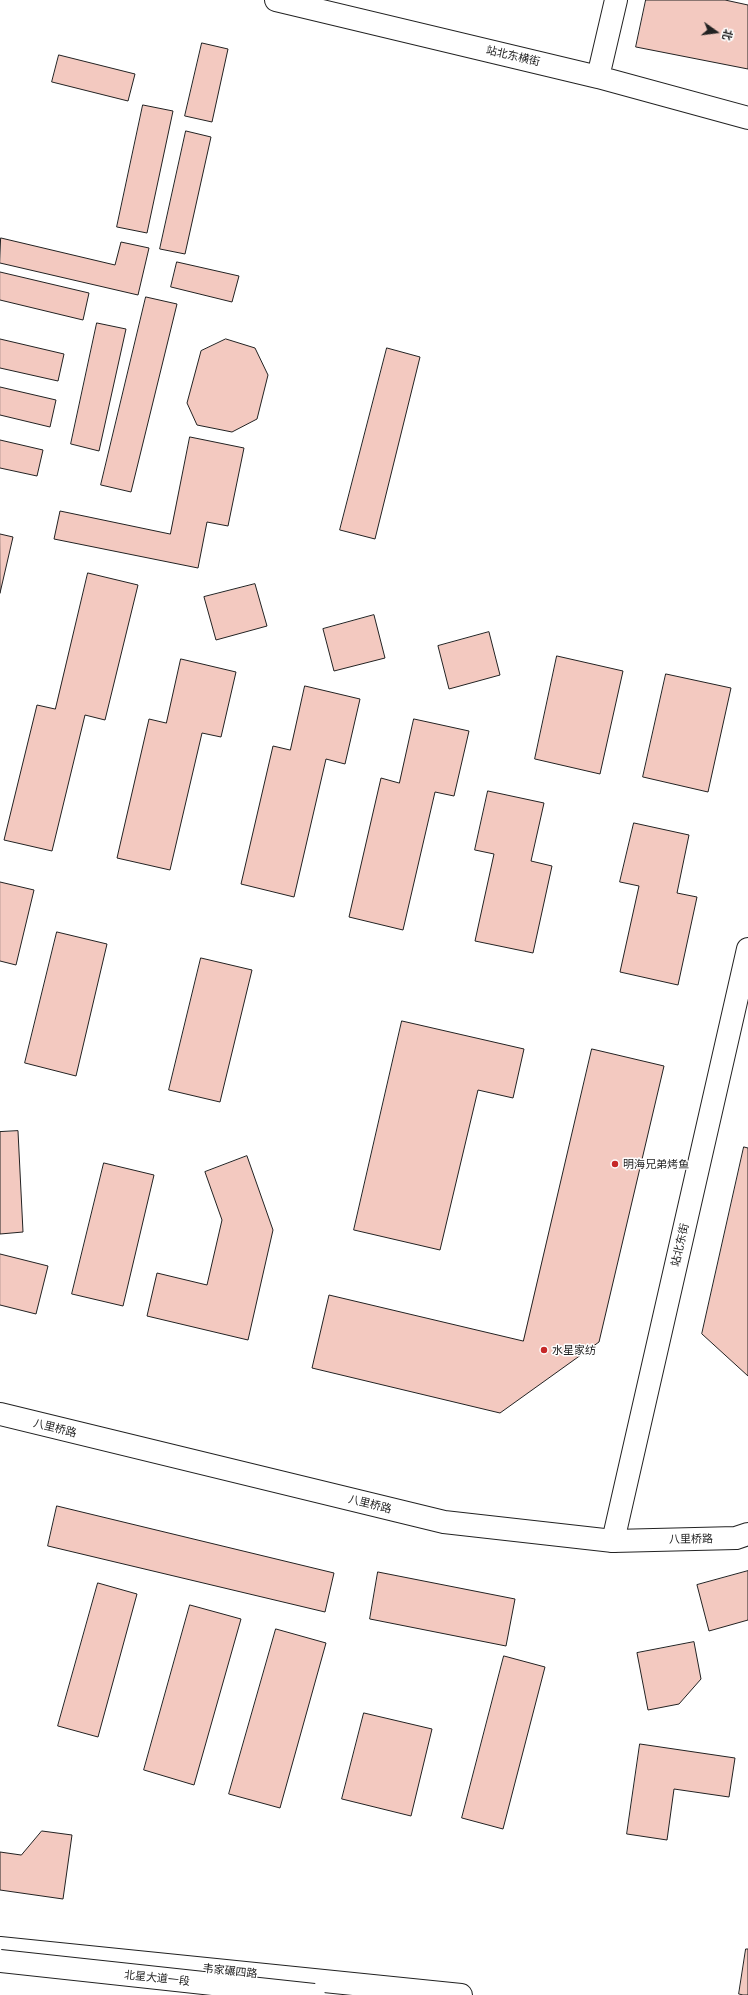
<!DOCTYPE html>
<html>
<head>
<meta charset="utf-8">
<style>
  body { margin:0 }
  #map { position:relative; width:748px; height:1995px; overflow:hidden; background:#fff; font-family:Ubuntu,"Noto Sans SC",sans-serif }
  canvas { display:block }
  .north { position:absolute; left:696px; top:12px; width:40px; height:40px; -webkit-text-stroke:3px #fff; paint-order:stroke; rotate:104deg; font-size:11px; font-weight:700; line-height:16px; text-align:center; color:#222 }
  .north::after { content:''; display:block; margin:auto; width:14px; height:18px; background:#222; clip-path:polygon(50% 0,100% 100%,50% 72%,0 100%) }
</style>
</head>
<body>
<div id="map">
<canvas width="748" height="1995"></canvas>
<div class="north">北</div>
</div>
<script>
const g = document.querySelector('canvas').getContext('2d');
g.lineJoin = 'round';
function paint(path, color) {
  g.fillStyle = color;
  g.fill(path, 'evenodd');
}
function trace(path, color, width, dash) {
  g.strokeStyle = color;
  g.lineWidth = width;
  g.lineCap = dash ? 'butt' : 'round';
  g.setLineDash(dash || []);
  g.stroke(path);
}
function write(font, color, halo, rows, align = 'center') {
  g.font = font + ' Ubuntu,"Noto Sans SC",sans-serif';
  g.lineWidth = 3;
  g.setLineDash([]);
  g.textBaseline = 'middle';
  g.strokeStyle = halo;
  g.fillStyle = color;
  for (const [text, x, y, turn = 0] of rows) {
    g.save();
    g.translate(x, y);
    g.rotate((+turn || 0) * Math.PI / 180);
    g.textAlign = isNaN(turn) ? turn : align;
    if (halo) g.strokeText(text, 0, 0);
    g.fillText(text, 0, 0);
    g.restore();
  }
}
const building = new Path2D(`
  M 646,0 L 725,0 L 748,5 L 748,69 L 636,47 Z
  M 202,43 L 228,49 L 212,122 L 185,116 Z
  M 59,55 L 135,74 L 128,101 L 52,82 Z
  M 143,105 L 173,111 L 147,233 L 117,227 Z
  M 186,131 L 211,137 L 185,254 L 160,249 Z
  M 1,238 L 115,265 L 121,242 L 149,248 L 138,295 L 0,263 Z
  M 177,262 L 239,276 L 232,302 L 171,287 Z
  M 0,272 L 89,293 L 83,320 L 0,300 Z
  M 146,297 L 177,304 L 131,492 L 101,485 Z
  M 97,323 L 126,329 L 99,451 L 71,444 Z
  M 0,339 L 64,354 L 58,381 L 0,368 Z
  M 226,339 L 255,348 L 268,375 L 257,419 L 232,432 L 197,425 L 187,403 L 201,351 Z
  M 387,348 L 420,357 L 375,539 L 340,530 Z
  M 0,387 L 56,400 L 50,427 L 0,415 Z
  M 190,437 L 244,448 L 228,526 L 207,522 L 198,568 L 54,539 L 60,511 L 170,534 Z
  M 0,440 L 43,450 L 37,476 L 0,468 Z
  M 0,534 L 13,537 L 0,593 Z
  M 88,573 L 138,585 L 105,720 L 85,715 L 52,851 L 4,840 L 37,705 L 55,709 Z
  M 255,584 L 267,626 L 216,640 L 204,597 Z
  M 374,615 L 385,658 L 334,671 L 323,629 Z
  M 489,632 L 500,675 L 449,689 L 438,646 Z
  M 557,656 L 623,671 L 600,774 L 535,759 Z
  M 181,659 L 236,672 L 221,737 L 202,733 L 170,870 L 117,858 L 149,719 L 166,723 Z
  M 666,674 L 731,688 L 708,792 L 643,777 Z
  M 305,686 L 360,699 L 345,764 L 326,759 L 294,897 L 241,884 L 273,746 L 290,750 Z
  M 414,719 L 469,731 L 454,796 L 435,792 L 403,930 L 349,917 L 381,778 L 399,783 Z
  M 488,791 L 544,803 L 531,861 L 552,866 L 533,953 L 475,941 L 494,854 L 475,850 Z
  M 634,823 L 689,835 L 677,893 L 697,897 L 678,985 L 620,972 L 639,886 L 620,882 Z
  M 0,882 L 34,890 L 16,965 L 0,961 Z
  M 57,932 L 107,944 L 76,1076 L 25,1063 Z
  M 201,958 L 252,970 L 220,1102 L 169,1090 Z
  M 402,1021 L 524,1049 L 513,1098 L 478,1090 L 440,1250 L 354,1230 Z
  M 592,1049 L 664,1066 L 599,1342 L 500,1413 L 312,1368 L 329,1295 L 523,1341 Z
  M 18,1131 L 23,1232 L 0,1234 L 0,1132 Z
  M 744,1147 L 748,1148 L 748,1376 L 702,1334 Z
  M 247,1156 L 273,1230 L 248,1340 L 147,1316 L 157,1273 L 207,1285 L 222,1220 L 205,1172 Z
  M 104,1163 L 154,1175 L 123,1306 L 72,1294 Z
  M 0,1254 L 48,1266 L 36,1314 L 0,1305 Z
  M 57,1506 L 334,1573 L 325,1612 L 48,1546 Z
  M 748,1571 L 748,1620 L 709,1631 L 697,1585 Z
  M 378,1572 L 515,1599 L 506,1646 L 370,1619 Z
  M 98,1583 L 137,1594 L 98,1737 L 58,1726 Z
  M 190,1605 L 241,1619 L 194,1785 L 144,1770 Z
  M 276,1629 L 326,1643 L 280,1808 L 229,1794 Z
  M 694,1642 L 701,1679 L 679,1704 L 648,1710 L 637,1653 Z
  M 504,1656 L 545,1667 L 503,1829 L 462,1818 Z
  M 364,1713 L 432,1729 L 411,1816 L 342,1799 Z
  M 640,1744 L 735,1758 L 729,1797 L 674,1789 L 667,1840 L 627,1834 Z
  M 42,1831 L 72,1835 L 63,1899 L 0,1890 L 0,1852 L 21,1855 Z
  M 746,1949 L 748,1949 L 748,1995 L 743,1995 L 739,1994 Z`);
paint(building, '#f3c9c0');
trace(building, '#222', 1);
const street = new Path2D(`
  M 276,0 L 598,77 L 748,118
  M 598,77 L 616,0
  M 613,1541 L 748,949`);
const secondary = new Path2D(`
  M 0,1414 L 444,1522 L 613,1541 L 736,1538 L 748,1534
  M 0,1948 L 461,1995`);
trace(street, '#222', 24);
trace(secondary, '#222', 24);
trace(street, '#fff', 22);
trace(secondary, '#fff', 22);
const highwayBridge = new Path2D(`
  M 0,1961 L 314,1995`);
trace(highwayBridge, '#222', 24, []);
trace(highwayBridge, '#fff', 22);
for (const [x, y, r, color] of [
  [615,1164,4,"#c62828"],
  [544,1350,4,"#c62828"]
]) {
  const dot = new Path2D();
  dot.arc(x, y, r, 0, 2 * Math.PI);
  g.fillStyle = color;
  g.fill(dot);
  trace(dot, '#fff', 1.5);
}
write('11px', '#222', '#fff', [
  ["站北东横街",513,56,13],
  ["站北东街",680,1245,-77],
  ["八里桥路",55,1428,14],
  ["八里桥路",370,1504,14],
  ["八里桥路",691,1539,-1],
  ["韦家碾四路",230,1971,6],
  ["北星大道一段",157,1978,6]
]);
write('11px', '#222', '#fff', [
  ["明海兄弟烤鱼",623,1164],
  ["水星家纺",552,1350]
], 'left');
</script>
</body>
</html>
